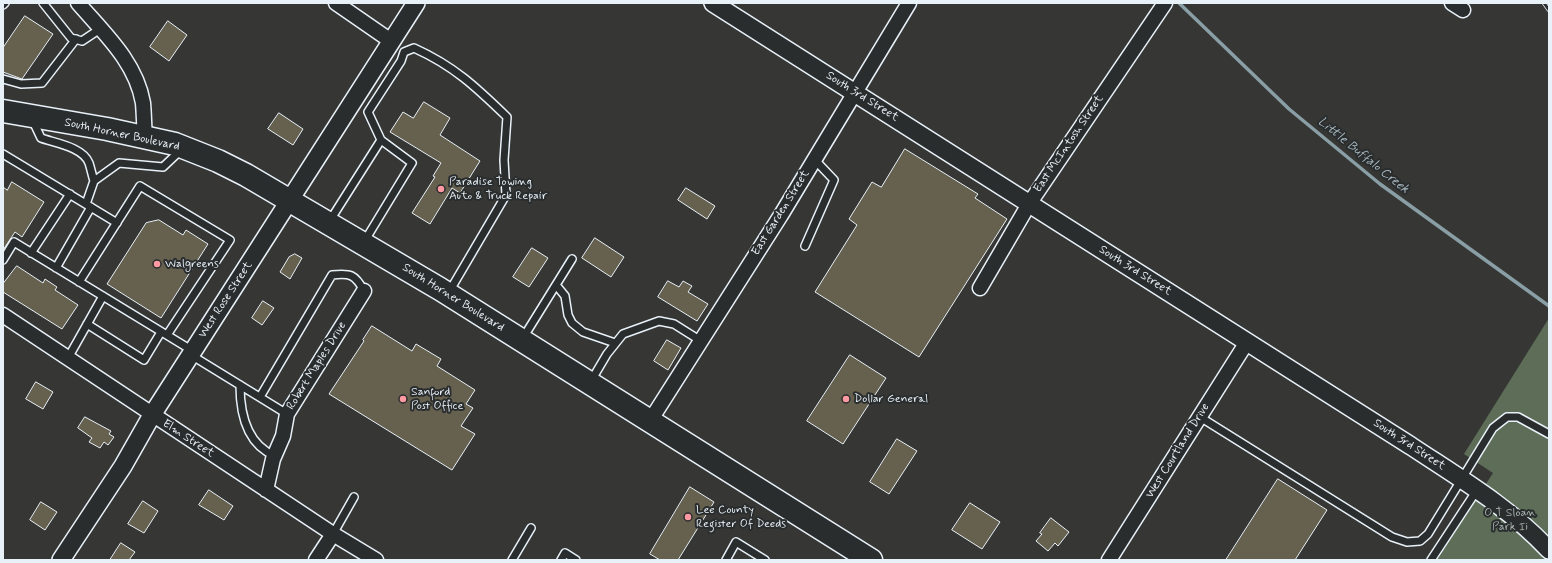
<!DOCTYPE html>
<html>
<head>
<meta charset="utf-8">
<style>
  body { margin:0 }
  #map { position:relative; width:1552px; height:563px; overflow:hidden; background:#363735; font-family:Mynerve,sans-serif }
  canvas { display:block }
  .frame { position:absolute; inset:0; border:4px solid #e8f1f8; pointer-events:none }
</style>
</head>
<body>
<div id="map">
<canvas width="1552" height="563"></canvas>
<div class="frame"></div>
</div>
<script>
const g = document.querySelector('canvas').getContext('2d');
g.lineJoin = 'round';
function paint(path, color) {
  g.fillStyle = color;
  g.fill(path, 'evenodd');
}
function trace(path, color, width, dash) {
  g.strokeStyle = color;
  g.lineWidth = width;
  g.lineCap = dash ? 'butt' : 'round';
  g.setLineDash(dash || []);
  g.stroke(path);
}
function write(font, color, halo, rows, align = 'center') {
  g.font = font + ' Mynerve,sans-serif';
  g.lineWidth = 4;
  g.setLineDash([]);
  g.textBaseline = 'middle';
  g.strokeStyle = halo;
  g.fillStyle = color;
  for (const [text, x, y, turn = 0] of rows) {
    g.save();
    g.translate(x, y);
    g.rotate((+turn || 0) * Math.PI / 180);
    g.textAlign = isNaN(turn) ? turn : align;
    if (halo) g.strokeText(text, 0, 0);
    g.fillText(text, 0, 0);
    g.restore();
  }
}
paint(new Path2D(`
  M 1549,318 L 1549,560 L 1437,560 L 1493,473 L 1464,454 Z`), '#5d6d57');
trace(new Path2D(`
  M 1179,3 L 1289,109 L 1380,184 L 1549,306`), '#899ea5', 3.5);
const building = new Path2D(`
  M 25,16 L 53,34 L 22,79 L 3,72 L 3,48 Z
  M 168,21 L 187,35 L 169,61 L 150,47 Z
  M 424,102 L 450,118 L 440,135 L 480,161 L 460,193 L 452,188 L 430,224 L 412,213 L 435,177 L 433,176 L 441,163 L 390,132 L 403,112 L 413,118 Z
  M 279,113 L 303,129 L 293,145 L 268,129 Z
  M 905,149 L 978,194 L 975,198 L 1007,219 L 919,357 L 815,292 L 857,225 L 849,219 L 872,182 L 881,187 Z
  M 12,182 L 44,202 L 22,237 L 15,232 L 3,250 L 3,187 L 7,190 Z
  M 686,188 L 715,206 L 707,219 L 678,200 Z
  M 159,220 L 183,235 L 186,230 L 208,244 L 161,318 L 107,284 L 146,223 Z
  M 595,238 L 624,257 L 611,277 L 582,258 Z
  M 532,248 L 548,258 L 529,287 L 513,277 Z
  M 295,254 L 302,258 L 290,279 L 280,272 L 289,257 Z
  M 17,266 L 43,283 L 45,279 L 57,287 L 55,290 L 78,305 L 62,329 L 3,292 L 3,284 Z
  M 668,281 L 679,287 L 683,281 L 692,286 L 688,292 L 708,304 L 697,321 L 658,297 Z
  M 263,301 L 274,308 L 262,325 L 252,318 Z
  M 372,326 L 412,351 L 416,344 L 441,359 L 437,366 L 475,390 L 466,404 L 473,408 L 461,426 L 475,434 L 452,470 L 329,394 L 364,341 L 363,340 Z
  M 667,340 L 681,348 L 668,370 L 654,361 Z
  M 850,355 L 886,378 L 843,444 L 807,421 Z
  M 36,382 L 53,392 L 43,409 L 26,399 Z
  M 85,417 L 111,431 L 109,434 L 114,437 L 108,445 L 104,442 L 100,448 L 89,442 L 92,438 L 78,428 Z
  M 897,439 L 917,451 L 889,494 L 870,482 Z
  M 1278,479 L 1327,510 L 1295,560 L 1226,560 Z
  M 690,487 L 714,502 L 678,560 L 660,560 L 650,554 Z
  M 209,490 L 233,506 L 224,520 L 199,505 Z
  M 143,501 L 158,511 L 144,533 L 128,524 Z
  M 41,502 L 57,512 L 45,530 L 30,520 Z
  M 970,503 L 1000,522 L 982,549 L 952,530 Z
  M 1051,518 L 1069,532 L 1058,546 L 1055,543 L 1048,551 L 1036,541 L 1042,534 L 1040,533 Z
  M 121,543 L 135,552 L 129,560 L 110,560 Z`);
paint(building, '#66604f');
trace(building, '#e8f1f8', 1);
const service = new Path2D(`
  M 43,3 L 71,38 L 82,41 L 100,29
  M 3,5 L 5,3
  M 3,79 L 21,84 L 42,83 L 76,39
  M 32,119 L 41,138 C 55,143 83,147 89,163 C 91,169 92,175 94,181
  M 381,140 L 368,112 L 401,61 L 404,52 L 414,48 C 454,66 476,87 507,117 L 504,160 L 506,195 L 449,292
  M 3,154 L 117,223
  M 86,204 L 94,181 L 119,163 L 163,167 L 182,149
  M 329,222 L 381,140 L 412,163 L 364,242
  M 805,246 L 834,180 L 815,160
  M 31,253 L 70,194
  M 3,260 L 14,242 L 193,351
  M 56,268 L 91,207
  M 79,282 L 140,186 L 230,240 L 167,335
  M 556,285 L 565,296 L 568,315 L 572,323 L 583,332 L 615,343
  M 87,324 L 144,360 L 161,332
  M 523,338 L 572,259
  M 191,355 L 287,414
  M 68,358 L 103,296
  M 591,381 L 607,354 L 623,334 L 659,321 L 674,324 L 701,341
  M 240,385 C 240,413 246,444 275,456
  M 260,397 L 332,275 C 350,273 355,274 364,291
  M 1200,417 L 1392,537 L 1407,542 L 1420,541 L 1428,534 L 1493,428 L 1507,417 L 1518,417 L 1549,434
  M 333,534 L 354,497
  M 512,560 L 531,528
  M 561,560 L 565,553 L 576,560
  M 726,560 L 736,542 L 765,560
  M 1431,560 L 1477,490`);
const minor = new Path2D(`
  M 78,3 C 104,33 136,62 143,103 C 144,114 144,126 145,137
  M 336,3 L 391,41
  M 1452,3 L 1463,10
  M 980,288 L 1029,204 L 1165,3
  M 3,315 L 333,534 L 376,560
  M 650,421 L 781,215 L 909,3
  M 266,490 L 273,459 L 283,436 L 287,414 L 364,291
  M 316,560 L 333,534
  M 1109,560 L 1247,342`);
const tertiary = new Path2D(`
  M 713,3 L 1411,446 C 1459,478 1509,507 1549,550
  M 61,560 L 123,466 L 152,415 L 416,3`);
const primary = new Path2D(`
  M 3,111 L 107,129 L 175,144 L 218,161 L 246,175 L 440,289 L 871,560`);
trace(service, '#e8f1f8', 10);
trace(minor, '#e8f1f8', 17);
trace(tertiary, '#e8f1f8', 20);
trace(primary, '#e8f1f8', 25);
trace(service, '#2a2d2e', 7);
trace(minor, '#2a2d2e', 14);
trace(tertiary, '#2a2d2e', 17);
trace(primary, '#2a2d2e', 22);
const rail = new Path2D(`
  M 1544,3 L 1549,10`);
trace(rail, '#e8f1f8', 4.5);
trace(rail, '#2a2d2e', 3, [9]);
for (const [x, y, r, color] of [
  [441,189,4,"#ff9aa2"],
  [157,264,4,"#ff9aa2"],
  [403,399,4,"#ff9aa2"],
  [846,399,4,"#ff9aa2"],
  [688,517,4,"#ff9aa2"]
]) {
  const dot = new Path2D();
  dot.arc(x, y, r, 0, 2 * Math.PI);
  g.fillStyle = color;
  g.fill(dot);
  trace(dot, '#2a2d2e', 1.5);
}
write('12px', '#e8f1f8', '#2a2d2e', [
  ["South 3rd Street",862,97,32],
  ["South Horner Boulevard",122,135,12],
  ["East McIntosh Street",1069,144,-56],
  ["East Garden Street",781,213,-58],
  ["South 3rd Street",1135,271,32],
  ["South Horner Boulevard",453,298,32],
  ["West Rose Street",226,300,-57],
  ["Robert Maples Drive",317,366,-58],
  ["Elm Street",188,439,33],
  ["South 3rd Street",1409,445,33],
  ["West Courtland Drive",1178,451,-58]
]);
write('12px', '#e8f1f8', '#2a2d2e', [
  ["Paradise Towing",449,182],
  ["Auto & Truck Repair",449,196],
  ["Walgreens",165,264],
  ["Sanford",411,392],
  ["Post Office",411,406],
  ["Dollar General",854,399],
  ["Lee County",696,510],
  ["Register Of Deeds",696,524]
], 'left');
write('12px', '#a9b6b0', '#2a2d2e', [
  ["O T Sloan",1510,513],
  ["Park Ii",1510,527]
]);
write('italic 13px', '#a9b9c1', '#2a2d2e', [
  ["Little Buffalo Creek",1363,156,39]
]);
</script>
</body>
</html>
